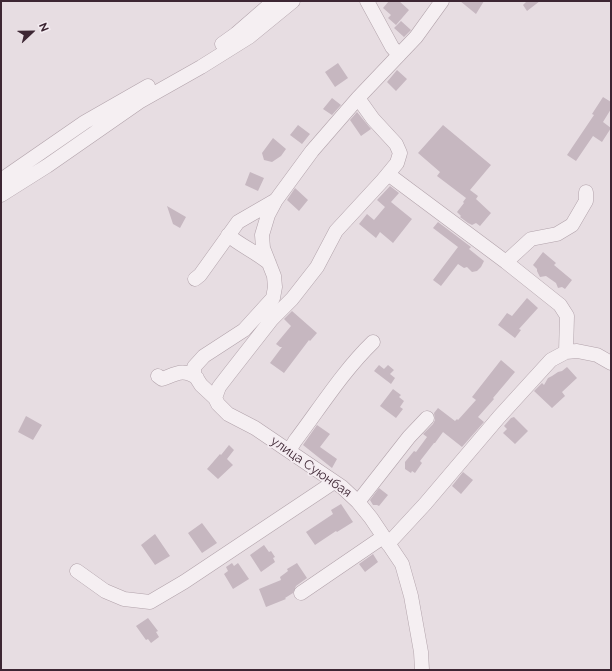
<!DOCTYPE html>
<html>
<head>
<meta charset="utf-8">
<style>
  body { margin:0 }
  #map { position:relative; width:612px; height:671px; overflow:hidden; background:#e7dde2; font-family:Raleway,sans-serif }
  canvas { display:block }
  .frame { position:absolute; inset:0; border:2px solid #3d2633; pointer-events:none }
  .north { position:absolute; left:12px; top:12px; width:40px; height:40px; -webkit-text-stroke:3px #f4ecf1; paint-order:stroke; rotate:68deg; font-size:11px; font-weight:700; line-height:16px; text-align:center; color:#3d2633 }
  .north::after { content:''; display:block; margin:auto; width:14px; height:18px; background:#3d2633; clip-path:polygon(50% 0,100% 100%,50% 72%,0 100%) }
</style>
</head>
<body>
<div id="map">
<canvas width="612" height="671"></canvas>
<div class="frame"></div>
<div class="north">N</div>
</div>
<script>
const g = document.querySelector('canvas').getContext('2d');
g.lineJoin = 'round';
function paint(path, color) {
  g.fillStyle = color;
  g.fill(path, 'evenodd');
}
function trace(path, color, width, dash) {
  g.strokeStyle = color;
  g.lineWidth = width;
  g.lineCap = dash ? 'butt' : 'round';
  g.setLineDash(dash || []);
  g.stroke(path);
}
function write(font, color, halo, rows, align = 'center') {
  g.font = font + ' Raleway,sans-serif';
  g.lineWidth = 3.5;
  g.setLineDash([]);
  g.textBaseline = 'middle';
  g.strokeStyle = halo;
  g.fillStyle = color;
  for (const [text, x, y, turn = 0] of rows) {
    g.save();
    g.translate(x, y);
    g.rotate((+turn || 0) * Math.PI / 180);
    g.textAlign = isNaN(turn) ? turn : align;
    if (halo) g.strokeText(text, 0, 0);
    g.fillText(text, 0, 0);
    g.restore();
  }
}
paint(new Path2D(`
  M 389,1 L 399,1 L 409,10 L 396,25 L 388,18 L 391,15 L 383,8 Z
  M 460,1 L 484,1 L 476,14 Z
  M 527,1 L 540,1 L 527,11 L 523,5 Z
  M 401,21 L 411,30 L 404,37 L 394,28 Z
  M 338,63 L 348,78 L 335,87 L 325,72 Z
  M 397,70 L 407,79 L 396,91 L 387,82 Z
  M 603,97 L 611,102 L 611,109 L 603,122 L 611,128 L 602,142 L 593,136 L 576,161 L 567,155 L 594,115 L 592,114 Z
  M 332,98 L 341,105 L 332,115 L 323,109 Z
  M 357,112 L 371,129 L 361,136 L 350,120 Z
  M 298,125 L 310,134 L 302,144 L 290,135 Z
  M 443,125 L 491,165 L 470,190 L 478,196 L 476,199 L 491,213 L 480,226 L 476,223 L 472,225 L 468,223 L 460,217 L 461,216 L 457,212 L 464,203 L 463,202 L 466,198 L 437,176 L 440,172 L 418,153 Z
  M 273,138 L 286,149 L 281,156 L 272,162 L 264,160 L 262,153 Z
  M 250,172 L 264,178 L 258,191 L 245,185 Z
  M 390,186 L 399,193 L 391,202 L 412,219 L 393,243 L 380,232 L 376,238 L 359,224 L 367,214 L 374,220 L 385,207 L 377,200 Z
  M 295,188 L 308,200 L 299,211 L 287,200 Z
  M 167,206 L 186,217 L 180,228 L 173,224 Z
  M 438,222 L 471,247 L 469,249 L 484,261 L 481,267 L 477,271 L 472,272 L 467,267 L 464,268 L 458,264 L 441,286 L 433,280 L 458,247 L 433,228 Z
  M 543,252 L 556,263 L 554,265 L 572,280 L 565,289 L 562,287 L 558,288 L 556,283 L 546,276 L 540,277 L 537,271 L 537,269 L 533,265 Z
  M 527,298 L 538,308 L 519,329 L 521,330 L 515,338 L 498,325 L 507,313 L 512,316 Z
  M 292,311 L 317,333 L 310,341 L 309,340 L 284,373 L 270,363 L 282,347 L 280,347 L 276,344 L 291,326 L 284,319 Z
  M 501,360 L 515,372 L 493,398 L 494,399 L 478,417 L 484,422 L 462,447 L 443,432 L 435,443 L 434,443 L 420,461 L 422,463 L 415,473 L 412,471 L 411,473 L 405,469 L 405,462 L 414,451 L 416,452 L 427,437 L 423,434 L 433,424 L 435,420 L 434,413 L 438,408 L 455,421 L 457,419 L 458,420 L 476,400 L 472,397 Z
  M 379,365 L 384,369 L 388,365 L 394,370 L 390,374 L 395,378 L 391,384 L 374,371 Z
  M 567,367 L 577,378 L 562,392 L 565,396 L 552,408 L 534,391 L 542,383 L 544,385 L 548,378 L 552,376 L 558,372 L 562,371 Z
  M 393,389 L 401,395 L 399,397 L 404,401 L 400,407 L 403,409 L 396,418 L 380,406 Z
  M 26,416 L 42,425 L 33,440 L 18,432 Z
  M 514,417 L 528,431 L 515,444 L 503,433 L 507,429 L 504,426 L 511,418 Z
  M 317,425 L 330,434 L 320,447 L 337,459 L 332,468 L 303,445 Z
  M 229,445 L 234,450 L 227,459 L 233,465 L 218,479 L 207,469 L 220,454 L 221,455 Z
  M 463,472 L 473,480 L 461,494 L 452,486 Z
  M 379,488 L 388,495 L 379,506 L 377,505 L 373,505 L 370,500 Z
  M 341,504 L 353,522 L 337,532 L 336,531 L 315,545 L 306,532 L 333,514 L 331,510 Z
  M 202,523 L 217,543 L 202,553 L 188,533 Z
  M 155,534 L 170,556 L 155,565 L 141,545 Z
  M 264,545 L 269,552 L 271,551 L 275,557 L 273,558 L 275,562 L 261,572 L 250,555 Z
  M 373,554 L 378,562 L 365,572 L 359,564 Z
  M 232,563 L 234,566 L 238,563 L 249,579 L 233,589 L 224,574 L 228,571 L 226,567 Z
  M 297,563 L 307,578 L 296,586 L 293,593 L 285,598 L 286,599 L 266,607 L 259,589 L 281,580 L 280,577 L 288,571 L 287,569 Z
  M 148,618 L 158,631 L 156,632 L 159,637 L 151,643 L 148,639 L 146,640 L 136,626 Z`), '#c6b7c0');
const minor = new Path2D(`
  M 367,1 L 392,47 L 399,55
  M 222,44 L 236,34 L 274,1
  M 358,98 L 312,151 L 276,200 L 268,215 L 262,235 L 263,248 L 274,276 L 275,287 L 273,298 L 244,330 L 204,356 L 194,367 L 194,374 L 201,385 L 215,398 L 218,404 L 228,414 L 255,428 L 342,487 L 358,502 L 371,518 L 402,564 L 411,596 L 421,652 L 422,670
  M 388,174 L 506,262 L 560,305 L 567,316 L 566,352
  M 1,180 L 85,122 L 148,86
  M 1,195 L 47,166 L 139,102 L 201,67 L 249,37 L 293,1
  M 228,235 C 241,246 256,252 269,263
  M 506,262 L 531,239 L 557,234 L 572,225 L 586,201 L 586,192
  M 195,279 L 200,275 L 238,222 L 276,200
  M 158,376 L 162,379 C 176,374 183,368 197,378
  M 215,398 L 219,387 L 229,374 L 272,319 L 292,299 L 317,267 L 336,231 L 383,180 L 397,163 L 400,153 L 396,144 L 373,119 L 358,98 L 416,37 L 442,1
  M 289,451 L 295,441 C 320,408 343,371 373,342
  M 358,502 L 409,437 L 427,418
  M 388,544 L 425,504 L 499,417 L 551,360 L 566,352 L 577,351 L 597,355 L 611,363
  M 77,571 L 105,591 L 124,599 L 150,602 L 184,582 L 334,482
  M 301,593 L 383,537`);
trace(minor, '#b1a2aa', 15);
trace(minor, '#f5eff2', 14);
write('13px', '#3d2633', '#f4ecf1', [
  ["улица Суюнбая",311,467,35]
]);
</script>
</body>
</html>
